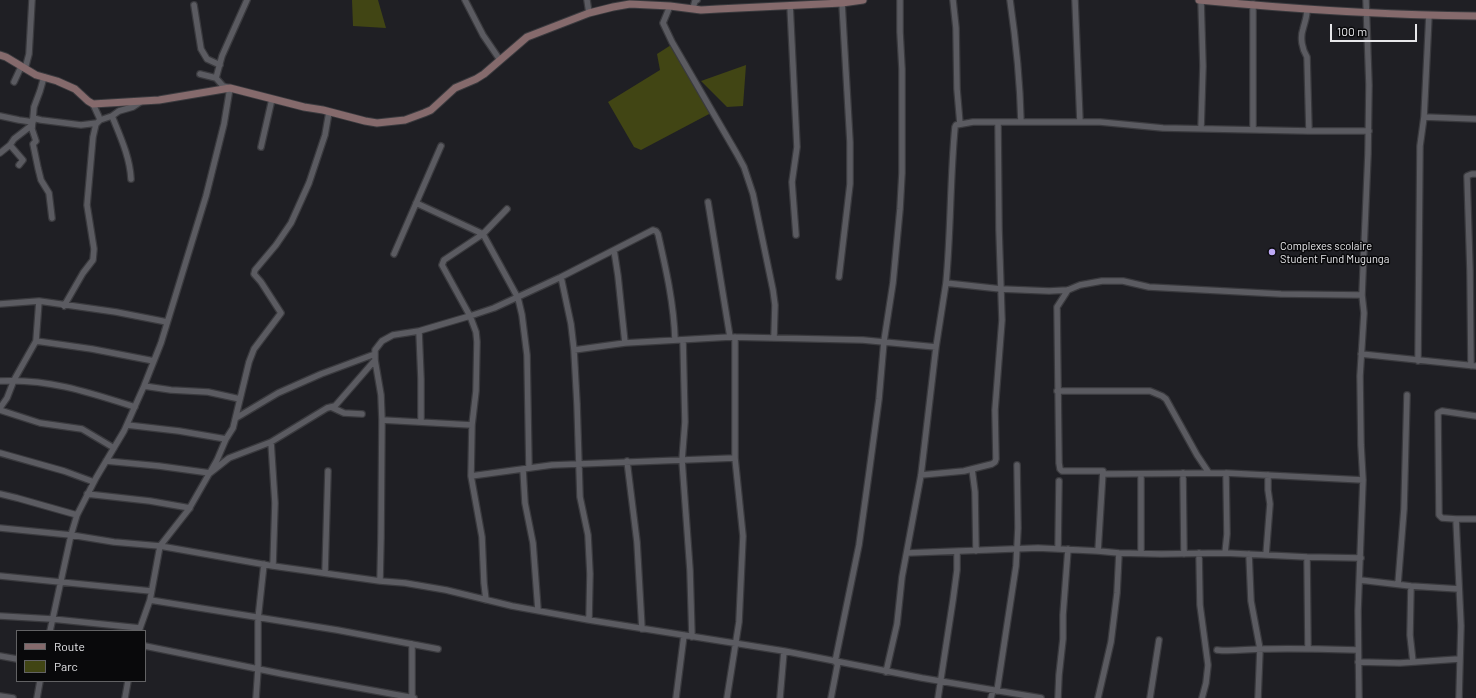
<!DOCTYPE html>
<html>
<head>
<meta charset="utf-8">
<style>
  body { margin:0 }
  #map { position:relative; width:1476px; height:698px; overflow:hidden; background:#1f1f24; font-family:Barlow,sans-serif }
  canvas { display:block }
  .legend { position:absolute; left:16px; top:630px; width:130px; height:52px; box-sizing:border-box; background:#09090b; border:1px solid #626264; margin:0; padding:5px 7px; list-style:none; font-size:12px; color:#e7e7ea }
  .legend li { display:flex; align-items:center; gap:8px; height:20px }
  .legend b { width:20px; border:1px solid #626264 }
  .scale { position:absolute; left:1330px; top:24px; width:87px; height:18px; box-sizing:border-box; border:2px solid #e7e7ea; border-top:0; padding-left:5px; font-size:12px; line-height:14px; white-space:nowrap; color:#e7e7ea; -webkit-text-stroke:3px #09090b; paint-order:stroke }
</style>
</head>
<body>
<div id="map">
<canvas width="1476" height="698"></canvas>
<ul class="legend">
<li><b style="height:5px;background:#856a6c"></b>Route</li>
<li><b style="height:11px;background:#414514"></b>Parc</li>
</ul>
<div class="scale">100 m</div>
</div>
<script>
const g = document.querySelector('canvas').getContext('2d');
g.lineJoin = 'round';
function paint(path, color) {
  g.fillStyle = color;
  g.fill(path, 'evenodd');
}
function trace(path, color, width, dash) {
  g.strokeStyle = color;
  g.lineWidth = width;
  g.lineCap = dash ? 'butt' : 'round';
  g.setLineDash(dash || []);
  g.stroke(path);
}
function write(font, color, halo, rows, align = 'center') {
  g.font = font + ' Barlow,sans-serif';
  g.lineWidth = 3;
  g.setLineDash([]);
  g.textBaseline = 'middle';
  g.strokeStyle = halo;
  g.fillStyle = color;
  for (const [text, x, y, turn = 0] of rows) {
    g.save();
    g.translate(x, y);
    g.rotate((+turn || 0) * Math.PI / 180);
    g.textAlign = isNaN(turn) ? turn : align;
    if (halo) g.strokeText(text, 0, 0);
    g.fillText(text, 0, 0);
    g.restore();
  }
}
paint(new Path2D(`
  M 352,0 L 378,0 L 386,28 L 353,26 Z
  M 671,45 L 711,113 L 641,150 L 634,147 L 608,102 L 660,70 L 657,54 Z
  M 746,65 L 743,106 L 727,107 L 701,81 Z`), '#414514');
const street = new Path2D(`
  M 465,0 L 483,35 L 500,60
  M 587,0 L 589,13
  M 953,0 L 956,28 L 957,89 L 960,124
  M 1010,0 C 1016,41 1020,80 1021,122
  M 1075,0 L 1080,122
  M 1201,0 L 1203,66 L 1201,129
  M 194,5 L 201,49 L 207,59 L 220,65
  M 790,5 L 797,147 L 792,182 L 796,235
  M 670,6 L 663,23 L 672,42 L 737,154 L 744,167 L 753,194 L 773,290 L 775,305 L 774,338
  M 693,8 L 695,1 L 697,0
  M 1307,10 C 1307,17 1305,21 1303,29 C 1300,38 1302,49 1307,57 L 1309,131
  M 25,69 L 29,54 L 32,0
  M 44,77 L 40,91 L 34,107 L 32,129 L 36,141 L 33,144 L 38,168 L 41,180 L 49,193 L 52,218
  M 216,78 L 222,56 L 247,0
  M 14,82 L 21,67
  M 93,104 L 99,117 L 100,120
  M 0,116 L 19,120 L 33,122
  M 112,116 C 120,136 130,157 131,179
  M 1424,117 L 1476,119
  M 33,118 L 41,120 L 81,125 L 97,123
  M 1253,130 L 1253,4
  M 10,145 L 23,160 L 19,165
  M 261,147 L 272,99
  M 0,153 L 10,145 L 14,139 L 32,125
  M 708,202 L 730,337
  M 416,203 L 483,234 L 518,298 L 522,315 L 527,355 L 529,468
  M 614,250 L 618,276 L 625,343
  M 394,254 L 441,146
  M 561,277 L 571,324 L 574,350 L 577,404 L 580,497 L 588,535 L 590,574 L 589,620
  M 839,277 L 850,184 L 850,142 L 842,3
  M 946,283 C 951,231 950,179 955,127 L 956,125 L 973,122 L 1100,122 L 1163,128 L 1309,131 L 1369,131
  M 1068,290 L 1057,307 L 1059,463 L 1060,469 L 1062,471 L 1103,471 L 1098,551
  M 0,304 L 39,301 L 116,312 L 167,322
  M 64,306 L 83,273 L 93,260 L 94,249 L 87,205 L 93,137 L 96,124 L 100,120 L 112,116 L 119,111 L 133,107 L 142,101
  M 419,331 L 421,379 L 421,422
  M 683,340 L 685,422 L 682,460 L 690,570 L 692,637
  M 36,341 L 92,349 L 154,361
  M 574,350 L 625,343 L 730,337 L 863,340 L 936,347
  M 1361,354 L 1476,366
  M 1418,361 L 1420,146 L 1424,117 L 1429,15
  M 1471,366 L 1470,271 L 1467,176 L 1472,174 L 1476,174
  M 0,381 C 47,378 91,393 135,407
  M 144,386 L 171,390 L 208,392 L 240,399
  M 1057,391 L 1150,391 L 1162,396 L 1166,399 L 1197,455 L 1209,473
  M 331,407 L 344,413 L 362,414
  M 0,408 L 7,398 L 14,380 L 36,341 L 39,301
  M 0,410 L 40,423 L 82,429 L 114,448
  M 236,418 L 278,393 L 321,374 L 375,354
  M 382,420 L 472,425
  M 127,425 L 179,431 L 226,439
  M 271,442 L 275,503 L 273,566
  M 0,453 L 64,471 L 94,482
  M 106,461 L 159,466 L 210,473 L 229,458 L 271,442 L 327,408 L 335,406 L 375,360
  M 627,461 L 637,542 L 642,629
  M 523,469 L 525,503 L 533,543 L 538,610
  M 972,469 L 975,492 L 976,551
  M 1183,473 L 1184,554
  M 1103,474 L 1226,473 L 1363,480
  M 1141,474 L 1141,553
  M 921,475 L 964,471 L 992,464 L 995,462 L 996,459 L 995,410 L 1002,320 L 999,230 L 998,122
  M 471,476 L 552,465 L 735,458
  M 0,494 L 17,498 L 77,515
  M 87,494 L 150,501 L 190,508
  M 1456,519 L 1442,518 L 1439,515 L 1438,413 L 1442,411 L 1476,416
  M 0,528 L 71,535 L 114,542 L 160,546 L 273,566 L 380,581 L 405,583 L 446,590 L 512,606 L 589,620 L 784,651 L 922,678 L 1041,698
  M 1058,549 L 1059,481
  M 907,553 L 1038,548 L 1098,551 L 1119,553 L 1161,554 L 1225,553 L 1307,557 L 1361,558
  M 1199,553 L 1200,605 L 1208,665 L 1206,683 L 1202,698
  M 1225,553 L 1227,534 L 1226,473
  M 1249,554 L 1251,601 L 1260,649 L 1258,698
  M 1266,555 L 1270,504 L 1268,490 L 1268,475
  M 1307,557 L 1308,648
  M 325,573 L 328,471
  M 0,576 L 151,591
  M 1360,580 L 1411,586 L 1459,589
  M 380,581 L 381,538 L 382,420 L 381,395 L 375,360 L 375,350 L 382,341 L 393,335 L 419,331 L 470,316 L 494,308 L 561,277 L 653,230 L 656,231 L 658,234 C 666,269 674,304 675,340
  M 1398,584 L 1404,509 L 1407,395
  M 1411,586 L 1410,635 L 1413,662
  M 150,600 L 337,630 L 438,649
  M 486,600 L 484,583 L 482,537 L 471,476 L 472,425 L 476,391 L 477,342 L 476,332 L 470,316 L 442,265 L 444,260 L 483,234 L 507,209
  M 0,616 L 52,619 L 140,628
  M 50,631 L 71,535 L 77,515 L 96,478 L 124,431 L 144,386 L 161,343 L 206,196 L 224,124 L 230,88 L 223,86 L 216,78 L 200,74
  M 139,631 L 150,600 L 160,546 L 189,509 L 217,460 L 226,439 L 233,428 L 249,362 L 254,349 L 281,313 L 261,282 L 254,274 L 255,270 L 276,245 L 291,223 L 309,183 L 325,135 L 329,112
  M 412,644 L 412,698
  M 145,646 L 283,674 L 414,698
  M 1217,650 C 1232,652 1247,649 1263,649 C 1294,648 1326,649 1358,650
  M 0,656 L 17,659
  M 835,662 L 859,545 L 869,473 L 879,399 L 884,341 L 893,283 L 900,209 L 902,173 L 902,69 L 900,32 L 900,0
  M 1358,662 L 1400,663 L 1459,659
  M 886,672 L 897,624 L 902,577 L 921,475 L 936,347 L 946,283 L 1001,289 L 1049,291 L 1068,290 L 1080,285 L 1102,281 L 1123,281 L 1149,287 L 1281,294 L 1362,295
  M 997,691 L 1016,566 L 1018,528 L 1017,465
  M 0,696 L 13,698
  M 37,698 L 40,681
  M 125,698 L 128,681
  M 256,698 L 258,669 L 258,619 L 264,564
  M 676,698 L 684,635
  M 727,698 L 739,622 L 743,536 L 735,458 L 735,337
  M 780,698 L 784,651
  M 831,698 L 838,662
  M 938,698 L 953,600 L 957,570 L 957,552
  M 991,698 L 993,690
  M 1058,698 L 1059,675 L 1063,639 L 1063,615 L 1068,549
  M 1098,698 L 1111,642 L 1117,593 L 1119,553
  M 1150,698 L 1159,640
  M 1359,698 L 1358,611 L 1363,480 L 1361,445 L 1360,376 L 1364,313 L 1362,295 L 1368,154 L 1369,85 L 1366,0
  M 1459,698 L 1461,626 L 1456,519 L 1476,519`);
const secondary = new Path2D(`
  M 1199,0 C 1291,9 1384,15 1476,16
  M 0,55 L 6,57 L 36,75 L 57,81 L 75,89 L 88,101 L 93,104 L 159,100 L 230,88 L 304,107 L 323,110 L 365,121 L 377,123 L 405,120 L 424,113 L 431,110 L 455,88 L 476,79 L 484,74 L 527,37 L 589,13 L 613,7 L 630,4 L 670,6 L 701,10 L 718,9 L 842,3 L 863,0`);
trace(street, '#3a3a3e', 8);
trace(secondary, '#3a3a3e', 9);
trace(street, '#5b5b61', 5.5);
trace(secondary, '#856a6c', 7);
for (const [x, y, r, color] of [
  [1272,252,4,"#bda9f5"]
]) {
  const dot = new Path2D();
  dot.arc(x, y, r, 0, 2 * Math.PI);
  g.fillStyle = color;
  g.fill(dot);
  trace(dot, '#09090b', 1.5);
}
write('11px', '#e7e7ea', '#09090b', [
  ["Complexes scolaire",1280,246],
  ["Student Fund Mugunga",1280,259]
], 'left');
</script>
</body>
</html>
